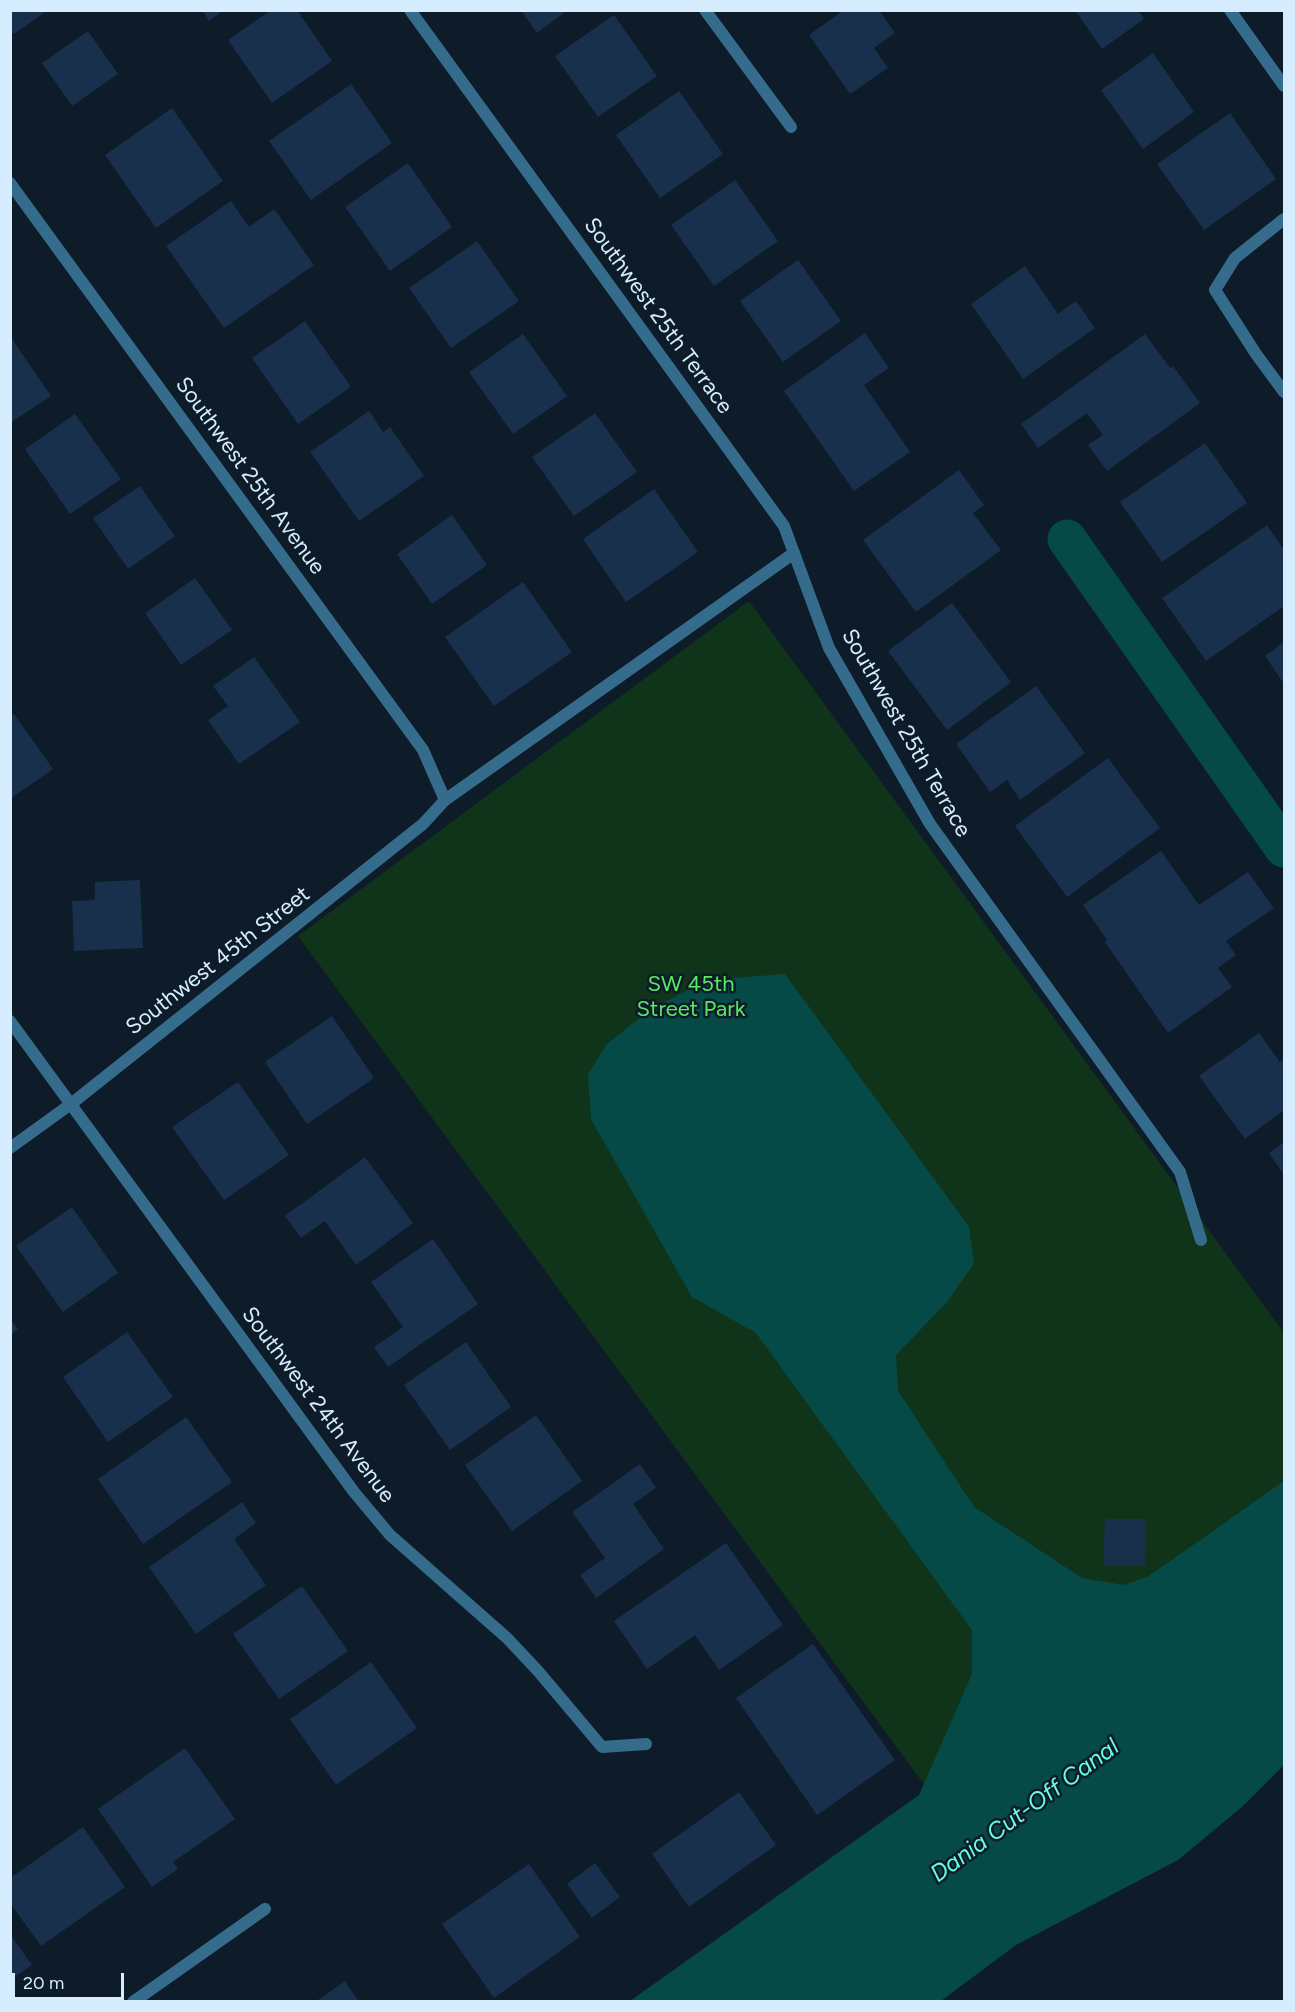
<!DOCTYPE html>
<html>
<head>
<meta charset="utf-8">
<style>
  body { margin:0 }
  #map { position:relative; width:1295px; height:2012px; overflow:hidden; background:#0e1b29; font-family:Figtree,sans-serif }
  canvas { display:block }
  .frame { position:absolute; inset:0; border:12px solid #d6edff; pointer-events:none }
  .scale { position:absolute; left:12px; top:1973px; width:112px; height:27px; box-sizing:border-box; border:3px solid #d6edff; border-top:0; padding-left:8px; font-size:18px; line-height:21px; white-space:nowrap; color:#d6edff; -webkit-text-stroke:4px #0e1b29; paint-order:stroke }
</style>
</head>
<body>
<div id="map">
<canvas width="1295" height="2012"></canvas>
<div class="frame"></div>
<div class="scale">20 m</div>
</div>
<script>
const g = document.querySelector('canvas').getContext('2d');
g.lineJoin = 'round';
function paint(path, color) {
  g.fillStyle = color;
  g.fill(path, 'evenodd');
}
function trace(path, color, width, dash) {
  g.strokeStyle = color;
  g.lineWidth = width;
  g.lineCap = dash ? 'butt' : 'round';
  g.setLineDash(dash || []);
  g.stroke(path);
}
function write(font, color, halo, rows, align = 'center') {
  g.font = font + ' Figtree,sans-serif';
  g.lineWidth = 5;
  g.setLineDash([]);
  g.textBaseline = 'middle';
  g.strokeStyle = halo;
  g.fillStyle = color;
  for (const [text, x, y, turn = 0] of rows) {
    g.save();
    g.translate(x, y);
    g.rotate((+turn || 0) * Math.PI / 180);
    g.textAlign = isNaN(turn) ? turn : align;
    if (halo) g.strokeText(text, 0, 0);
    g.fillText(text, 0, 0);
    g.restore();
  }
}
paint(new Path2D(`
  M 749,601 L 1284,1333 L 1284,1529 L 926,1787 L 298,936 Z`), '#10341a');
paint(new Path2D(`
  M 785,974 L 969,1227 L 974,1263 L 948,1301 L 896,1355 L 898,1391 L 974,1507 L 1082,1578 L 1124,1585 L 1149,1576 L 1284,1481 L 1284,1765 L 1243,1806 L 1178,1860 L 1016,1945 L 941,2001 L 630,2001 L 919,1795 L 972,1674 L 972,1630 L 756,1333 L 692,1297 L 591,1119 L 588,1074 L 607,1044 L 651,1009 L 707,980 Z`), '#064a47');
trace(new Path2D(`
  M 1067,539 L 1284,848`), '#064a47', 39);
paint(new Path2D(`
  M 10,10 L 48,10 L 14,34 L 10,29 Z
  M 202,10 L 224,10 L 209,21 Z
  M 271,10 L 297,10 L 332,61 L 272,103 L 228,40 Z
  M 521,10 L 568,10 L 537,33 Z
  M 844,10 L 879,10 L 895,33 L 874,48 L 888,68 L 850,94 L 809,35 Z
  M 1075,10 L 1138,10 L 1144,19 L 1102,49 Z
  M 614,15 L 657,76 L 598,117 L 555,56 Z
  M 88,31 L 118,74 L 72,106 L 42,63 Z
  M 1153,53 L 1194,112 L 1143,149 L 1101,90 Z
  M 351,84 L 392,143 L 311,200 L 269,141 Z
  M 679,91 L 723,154 L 660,198 L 616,135 Z
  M 172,108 L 223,181 L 156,228 L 105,155 Z
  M 1230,113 L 1276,179 L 1204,230 L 1157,164 Z
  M 408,163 L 452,227 L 390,271 L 345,207 Z
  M 735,180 L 778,241 L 714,286 L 671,225 Z
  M 231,201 L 249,227 L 274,209 L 314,265 L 224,328 L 166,246 Z
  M 477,241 L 519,301 L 451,348 L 409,288 Z
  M 798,260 L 841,321 L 783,362 L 740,301 Z
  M 1025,266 L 1058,314 L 1076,301 L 1095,328 L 1023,379 L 971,304 Z
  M 305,321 L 351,387 L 298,424 L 252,358 Z
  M 865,333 L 889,368 L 864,385 L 910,452 L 854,491 L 784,391 Z
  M 523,334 L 567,396 L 513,434 L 469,372 Z
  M 1145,334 L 1170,368 L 1173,366 L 1200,403 L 1107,471 L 1088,445 L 1103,435 L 1087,413 L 1038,448 L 1021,424 Z
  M 10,336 L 51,396 L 10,423 Z
  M 369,411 L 383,432 L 390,427 L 424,476 L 359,521 L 310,452 Z
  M 595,413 L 637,472 L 574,516 L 532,457 Z
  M 75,414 L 121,479 L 70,514 L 25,449 Z
  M 1205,443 L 1247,503 L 1162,562 L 1120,502 Z
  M 959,470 L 984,505 L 973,513 L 1001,550 L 916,612 L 863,540 Z
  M 140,486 L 175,536 L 128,569 L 93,518 Z
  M 654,489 L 698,552 L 626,602 L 583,539 Z
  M 452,515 L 487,565 L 432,604 L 397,554 Z
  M 1267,525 L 1284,550 L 1284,606 L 1206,661 L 1162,598 Z
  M 195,578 L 232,630 L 181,665 L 145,613 Z
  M 523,582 L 572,652 L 494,706 L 445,637 Z
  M 952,603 L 1011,682 L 947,730 L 888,651 Z
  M 1284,642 L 1284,684 L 1265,656 Z
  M 254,657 L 300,722 L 239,764 L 208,720 L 228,706 L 213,686 Z
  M 1036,686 L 1085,753 L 1020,800 L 1007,780 L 990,792 L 956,744 Z
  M 14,714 L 53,769 L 10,799 L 10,716 Z
  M 1108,758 L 1160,828 L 1067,897 L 1015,826 Z
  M 1161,851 L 1199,905 L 1248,872 L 1274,908 L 1226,941 L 1236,955 L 1218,968 L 1232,987 L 1168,1033 L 1105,942 L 1107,940 L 1083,905 Z
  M 140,880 L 143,948 L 74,951 L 72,901 L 95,900 L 95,882 Z
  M 332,1016 L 374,1078 L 307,1124 L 265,1062 Z
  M 1259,1033 L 1280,1062 L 1284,1058 L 1284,1110 L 1245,1139 L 1199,1076 Z
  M 238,1082 L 289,1155 L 224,1200 L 172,1127 Z
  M 1284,1142 L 1284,1175 L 1269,1153 Z
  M 365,1157 L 413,1223 L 356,1265 L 325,1221 L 301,1238 L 285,1216 Z
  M 72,1207 L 118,1273 L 63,1312 L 16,1246 Z
  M 433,1239 L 478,1304 L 388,1367 L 374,1347 L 403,1327 L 371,1282 Z
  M 10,1319 L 18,1329 L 10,1335 Z
  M 127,1332 L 173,1397 L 108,1442 L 63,1377 Z
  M 466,1342 L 511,1407 L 450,1450 L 404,1385 Z
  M 536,1415 L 582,1481 L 512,1531 L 465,1465 Z
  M 186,1417 L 232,1482 L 143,1544 L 98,1479 Z
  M 640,1464 L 656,1488 L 633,1504 L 664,1549 L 596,1598 L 580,1575 L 605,1558 L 572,1512 Z
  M 242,1502 L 256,1523 L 234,1539 L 266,1585 L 196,1634 L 149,1567 Z
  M 1105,1519 L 1146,1519 L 1145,1566 L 1103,1566 Z
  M 726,1543 L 783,1625 L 719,1670 L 695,1635 L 647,1669 L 614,1621 Z
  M 302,1586 L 348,1651 L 279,1699 L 233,1634 Z
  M 813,1644 L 895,1760 L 817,1815 L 736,1698 Z
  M 371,1662 L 417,1728 L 336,1785 L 290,1719 Z
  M 185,1748 L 235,1819 L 173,1862 L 178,1869 L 152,1887 L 98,1809 Z
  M 739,1792 L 776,1845 L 689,1907 L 652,1854 Z
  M 83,1827 L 125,1887 L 41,1946 L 10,1903 L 10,1878 Z
  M 595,1863 L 620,1897 L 592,1918 L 567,1884 Z
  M 529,1864 L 580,1937 L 494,1998 L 442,1924 Z
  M 10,1934 L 32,1965 L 10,1980 Z
  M 345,1981 L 359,2002 L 315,2002 Z`), '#18304c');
trace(new Path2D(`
  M 445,800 L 794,553`), '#356c8c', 12);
trace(new Path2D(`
  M 410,10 L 784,526 L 829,648 L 930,824 L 1180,1172 L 1201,1240
  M 705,10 L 791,127
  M 1230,10 L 1284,86
  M 10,183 L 423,750 L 445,800 L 423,824 L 71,1104 L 10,1148
  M 1284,219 L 1235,258 L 1215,290 L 1256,354 L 1284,392
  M 10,1021 L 354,1492 L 390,1535 L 507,1638 L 538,1671 L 602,1747 L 646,1744
  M 133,2002 L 265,1909`), '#356c8c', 12);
write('22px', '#d6edff', '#0e1b29', [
  ["Southwest 25th Terrace",658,316,54],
  ["Southwest 25th Avenue",250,476,54],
  ["Southwest 25th Terrace",906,733,60],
  ["Southwest 45th Street",218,961,-38],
  ["Southwest 24th Avenue",318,1405,53]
]);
write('22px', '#56ea61', '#0e1b29', [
  ["SW 45th",691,985],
  ["Street Park",691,1010]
]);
write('italic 24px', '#64ffde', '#0e1b29', [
  ["Dania Cut-Off Canal",1025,1811,-36]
]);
</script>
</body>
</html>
